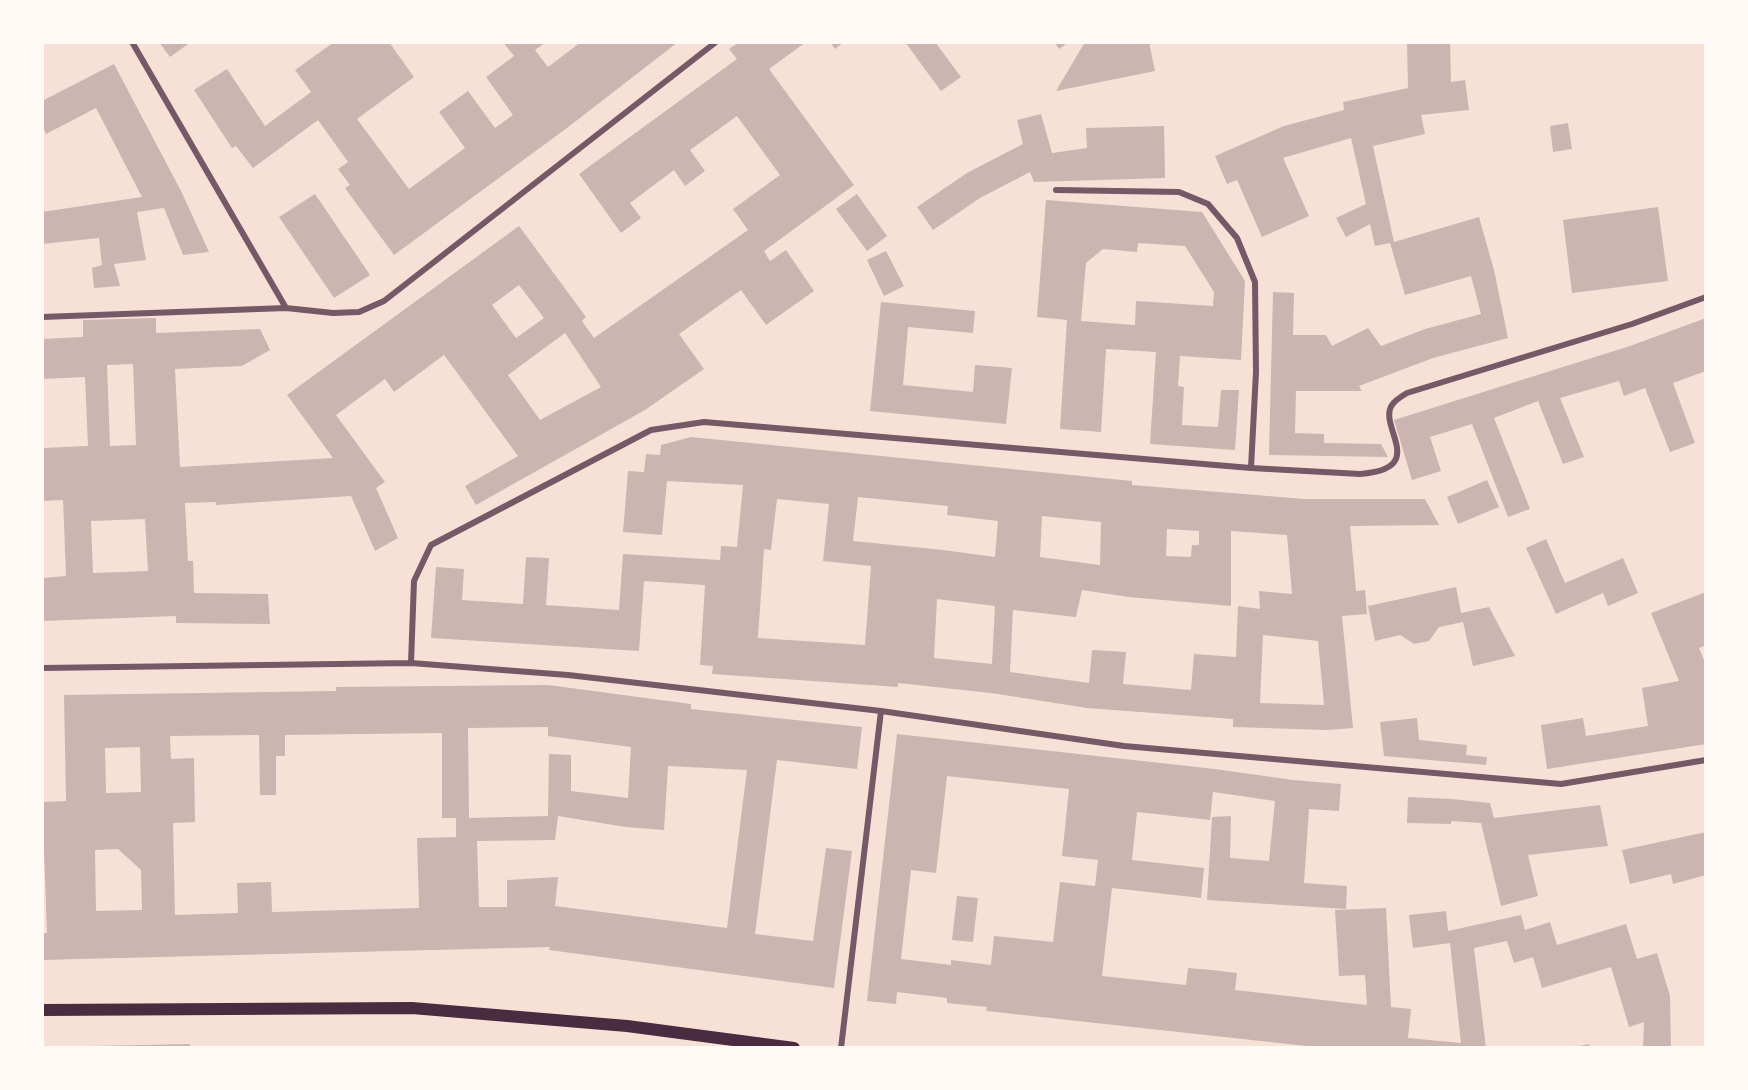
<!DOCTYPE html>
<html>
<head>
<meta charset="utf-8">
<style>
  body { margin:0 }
  #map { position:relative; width:1748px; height:1090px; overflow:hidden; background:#f7e1d7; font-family:"Work Sans",sans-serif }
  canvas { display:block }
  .frame { position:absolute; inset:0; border:44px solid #fffaf5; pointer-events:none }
</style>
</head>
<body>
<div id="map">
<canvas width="1748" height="1090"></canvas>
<div class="frame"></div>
</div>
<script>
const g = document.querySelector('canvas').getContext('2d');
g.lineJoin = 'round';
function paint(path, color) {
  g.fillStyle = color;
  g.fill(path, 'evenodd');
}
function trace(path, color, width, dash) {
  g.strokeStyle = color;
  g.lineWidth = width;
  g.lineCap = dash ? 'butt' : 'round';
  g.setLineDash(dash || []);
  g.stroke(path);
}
paint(new Path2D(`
  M 159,42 L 191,42 L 170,57 Z
  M 334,42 L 389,42 L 414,77 L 357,119 L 409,189 L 465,148 L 439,112 L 468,91 L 495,128 L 513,115 L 486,77 L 514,56 L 503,42 L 546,42 L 535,50 L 548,67 L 581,42 L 678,42 L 567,128 L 394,255 L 345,188 L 350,185 L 338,169 L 348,162 L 318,120 L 253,168 L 236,146 L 232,148 L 194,90 L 227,69 L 265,126 L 311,92 L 295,70 Z
  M 739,42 L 806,42 L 769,69 L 854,185 L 764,251 L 770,261 L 786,250 L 814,291 L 766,325 L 741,290 L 679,334 L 704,369 L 645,410 L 476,505 L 465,486 L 518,456 L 444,355 L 394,392 L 385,379 L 336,415 L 385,482 L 376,488 L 398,538 L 375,551 L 351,496 L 216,505 L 216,502 L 185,503 L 188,561 L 193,561 L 194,593 L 268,594 L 270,624 L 176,623 L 176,616 L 42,621 L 42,578 L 66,576 L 63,500 L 42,501 L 42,448 L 88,446 L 85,377 L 42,379 L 42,339 L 83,337 L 83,320 L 156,318 L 156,333 L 260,329 L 270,350 L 242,366 L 175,369 L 180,467 L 333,458 L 287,395 L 519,226 L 586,317 L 582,321 L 594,338 L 748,230 L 733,209 L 780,175 L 737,116 L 690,150 L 705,171 L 685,186 L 674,170 L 630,203 L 641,218 L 621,233 L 579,174 L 737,59 L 729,49 ZM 519,285 L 544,318 L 516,338 L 492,305 ZM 565,333 L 601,387 L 540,420 L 508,375 ZM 133,364 L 136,445 L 110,446 L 107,365 ZM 145,519 L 148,571 L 93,573 L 91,521 Z
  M 830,42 L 844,42 L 835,49 Z
  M 905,42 L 935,42 L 961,77 L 941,91 Z
  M 1054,42 L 1069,42 L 1059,49 Z
  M 1085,42 L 1149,42 L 1155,71 L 1056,91 Z
  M 1407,42 L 1450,42 L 1451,82 L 1465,80 L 1469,110 L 1421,115 L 1425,134 L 1373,146 L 1394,242 L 1479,217 L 1494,270 L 1508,338 L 1433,358 L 1359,386 L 1362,391 L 1296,391 L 1295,433 L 1324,434 L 1324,443 L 1381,444 L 1388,457 L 1269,455 L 1273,292 L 1294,293 L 1293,335 L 1326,335 L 1332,346 L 1368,328 L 1381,346 L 1425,329 L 1481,314 L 1471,276 L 1405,295 L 1390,243 L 1375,246 L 1370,224 L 1346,237 L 1336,218 L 1366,204 L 1351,138 L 1283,158 L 1309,216 L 1262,237 L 1237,180 L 1227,184 L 1215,156 L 1284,126 L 1344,110 L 1343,102 L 1408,88 Z
  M 114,64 L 181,191 L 209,252 L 183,255 L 164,208 L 137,212 L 146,260 L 114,264 L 120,286 L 94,288 L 92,268 L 102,265 L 99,238 L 42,244 L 42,212 L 142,197 L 96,108 L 46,134 L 42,125 L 42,101 Z
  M 1041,114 L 1052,153 L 1087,148 L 1086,128 L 1164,126 L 1165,178 L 1034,182 L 1030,172 L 980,198 L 933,230 L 917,207 L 967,173 L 1023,144 L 1017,120 Z
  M 1568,123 L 1572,149 L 1553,152 L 1550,126 Z
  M 315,194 L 370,275 L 334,298 L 279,217 Z
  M 857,194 L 887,236 L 867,251 L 836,209 Z
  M 1046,200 L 1202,212 L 1245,281 L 1241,360 L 1180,356 L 1178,386 L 1184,387 L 1182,425 L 1218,427 L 1221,390 L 1239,390 L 1235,450 L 1150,444 L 1156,352 L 1106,349 L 1101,432 L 1060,429 L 1067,320 L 1037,317 ZM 1138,243 L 1185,246 L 1214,292 L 1213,306 L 1136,301 L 1135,325 L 1081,321 L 1086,263 L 1103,249 L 1137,252 Z
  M 1658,207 L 1668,281 L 1572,293 L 1563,220 Z
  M 886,251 L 904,286 L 884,296 L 867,260 Z
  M 881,302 L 975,311 L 973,333 L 908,327 L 903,385 L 973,392 L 975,365 L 1012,368 L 1006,424 L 870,411 Z
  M 1706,318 L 1706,371 L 1673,383 L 1695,443 L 1670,452 L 1645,388 L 1624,396 L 1619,381 L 1560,398 L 1584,457 L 1563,464 L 1538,401 L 1494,418 L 1530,509 L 1508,517 L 1472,424 L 1430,437 L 1441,471 L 1412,480 L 1394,420 L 1630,346 Z
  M 691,437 L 1132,481 L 1132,485 L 1305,499 L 1425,499 L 1439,525 L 1350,526 L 1356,591 L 1365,590 L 1367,614 L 1342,616 L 1353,728 L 1327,730 L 1233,727 L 1233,719 L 1087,708 L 991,693 L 898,683 L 898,687 L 712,674 L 713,666 L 700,665 L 705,585 L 644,581 L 639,651 L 431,638 L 436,567 L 464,569 L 462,600 L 523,604 L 526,557 L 549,558 L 546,605 L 619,610 L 623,554 L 720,560 L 721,546 L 737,547 L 743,485 L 667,481 L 662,535 L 623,532 L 628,471 L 644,472 L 646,454 L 660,455 L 661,445 ZM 858,497 L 948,506 L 947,515 L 998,521 L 995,557 L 943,550 L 853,541 ZM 777,499 L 829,504 L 823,561 L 871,566 L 865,645 L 758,638 L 764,549 L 771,550 ZM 1042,516 L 1101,522 L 1100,565 L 1040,557 ZM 1167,529 L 1199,531 L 1199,545 L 1192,545 L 1191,557 L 1166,556 ZM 1231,531 L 1287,535 L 1292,594 L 1259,591 L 1260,609 L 1238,606 L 1236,657 L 1194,654 L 1191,690 L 1123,684 L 1126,652 L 1092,650 L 1089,683 L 1010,672 L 1013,610 L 1076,617 L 1082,590 L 1129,597 L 1231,606 ZM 937,599 L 995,606 L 992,664 L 934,658 ZM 1263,635 L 1318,641 L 1324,705 L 1260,703 Z
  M 1487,480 L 1499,507 L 1458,524 L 1447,497 Z
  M 1546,539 L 1565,583 L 1623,558 L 1638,593 L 1608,606 L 1603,593 L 1556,614 L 1526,548 Z
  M 1456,587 L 1461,613 L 1489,607 L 1515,656 L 1473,666 L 1463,622 L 1439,627 L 1429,641 L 1414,644 L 1400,635 L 1375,641 L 1368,606 Z
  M 1706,592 L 1706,645 L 1699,648 L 1706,665 L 1706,744 L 1547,769 L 1541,725 L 1583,718 L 1586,736 L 1648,726 L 1642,688 L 1679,681 L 1651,613 Z
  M 548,685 L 691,704 L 691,709 L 862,727 L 857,769 L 777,760 L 755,934 L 813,941 L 826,848 L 852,851 L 834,988 L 549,950 L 550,947 L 42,960 L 42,933 L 47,933 L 44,850 L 42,850 L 42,802 L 66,801 L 64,695 L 336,691 L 336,687 ZM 548,727 L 548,736 L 631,747 L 628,798 L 571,791 L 571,755 L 549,754 L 548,816 L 469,818 L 468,728 ZM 442,733 L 442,818 L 456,818 L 456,837 L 417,838 L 419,908 L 272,912 L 271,882 L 237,883 L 238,913 L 175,915 L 173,823 L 195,822 L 194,758 L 171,759 L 170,736 L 259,735 L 260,795 L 276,795 L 276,756 L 285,756 L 285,735 ZM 140,747 L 141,792 L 106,793 L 105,748 ZM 668,766 L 747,770 L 727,928 L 555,906 L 558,877 L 507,880 L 507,907 L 479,907 L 477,841 L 555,840 L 558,816 L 626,827 L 664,830 ZM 118,849 L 141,870 L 142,910 L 96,911 L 95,850 Z
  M 1417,718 L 1419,740 L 1467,745 L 1466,755 L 1487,757 L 1486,765 L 1384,756 L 1380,722 Z
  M 897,734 L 1215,769 L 1293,780 L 1341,784 L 1339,811 L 1309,809 L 1304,883 L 1347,886 L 1346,909 L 1207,900 L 1212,817 L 1231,816 L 1230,858 L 1269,861 L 1275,801 L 1213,792 L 1210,820 L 1137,812 L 1132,860 L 1204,868 L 1201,898 L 1112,888 L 1102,976 L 1186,985 L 1188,968 L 1212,970 L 1237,973 L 1235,990 L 1367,1005 L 1365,975 L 1339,976 L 1335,910 L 1386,908 L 1391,1007 L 1411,1009 L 1408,1038 L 1461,1043 L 1450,943 L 1413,948 L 1409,915 L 1446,911 L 1448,931 L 1521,915 L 1525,930 L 1550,922 L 1557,945 L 1626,924 L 1637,959 L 1657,953 L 1670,996 L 1671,1048 L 1643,1048 L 1644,1022 L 1629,1027 L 1611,967 L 1542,988 L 1533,957 L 1514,963 L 1507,941 L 1474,948 L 1486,1048 L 1325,1048 L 986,1011 L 987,1007 L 947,1003 L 947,998 L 897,992 L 896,1004 L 867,1001 ZM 947,776 L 1069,789 L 1062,856 L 1098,860 L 1095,886 L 1060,882 L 1053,942 L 994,936 L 991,965 L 951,960 L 951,965 L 901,959 L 911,870 L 936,873 Z
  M 1408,797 L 1452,799 L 1490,803 L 1494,818 L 1600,805 L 1608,846 L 1528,855 L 1538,896 L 1501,906 L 1481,823 L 1451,821 L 1451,824 L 1407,823 Z
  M 1706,832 L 1706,875 L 1673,884 L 1671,874 L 1630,884 L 1622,850 Z
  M 957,896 L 978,898 L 973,942 L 952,940 Z
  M 190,1044 L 190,1048 L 94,1048 L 94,1046 Z
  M 1589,1044 L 1589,1048 L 1575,1048 L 1575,1047 Z`), '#ccb4b1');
trace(new Path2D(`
  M 132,42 L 286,308
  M 1056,190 L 1179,192 L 1208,204 L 1237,238 L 1255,282 L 1256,372 L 1251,468
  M 42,317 L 286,308 L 333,313 L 359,312 L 384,301 L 716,42
  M 411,663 L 414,581 L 431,545 L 651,430 L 704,422 L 1251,468 L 1360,474 C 1430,469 1377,426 1392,405 C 1395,400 1402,396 1407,393 L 1632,324 L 1706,297
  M 42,668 L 411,663 L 568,675 L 881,711 L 1124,746 L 1561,784 L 1706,760
  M 841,1048 L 881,711`), '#755966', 6);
trace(new Path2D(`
  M 42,1010 L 412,1008 L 627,1026 L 794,1048`), '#4a2c40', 12);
</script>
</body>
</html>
